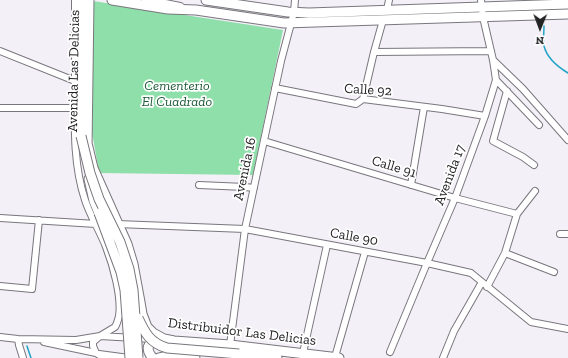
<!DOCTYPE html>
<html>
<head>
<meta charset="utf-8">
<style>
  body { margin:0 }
  #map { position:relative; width:568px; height:358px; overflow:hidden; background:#f4f0f8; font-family:"Zilla Slab",serif }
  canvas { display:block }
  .north { position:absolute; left:520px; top:8px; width:40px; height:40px; -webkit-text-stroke:3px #fff; paint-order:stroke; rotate:181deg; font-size:11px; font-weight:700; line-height:16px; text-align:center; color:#222124 }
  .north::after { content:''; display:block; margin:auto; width:14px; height:18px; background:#222124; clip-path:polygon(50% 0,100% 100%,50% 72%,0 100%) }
</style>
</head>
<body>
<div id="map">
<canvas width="568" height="358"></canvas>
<div class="north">N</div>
</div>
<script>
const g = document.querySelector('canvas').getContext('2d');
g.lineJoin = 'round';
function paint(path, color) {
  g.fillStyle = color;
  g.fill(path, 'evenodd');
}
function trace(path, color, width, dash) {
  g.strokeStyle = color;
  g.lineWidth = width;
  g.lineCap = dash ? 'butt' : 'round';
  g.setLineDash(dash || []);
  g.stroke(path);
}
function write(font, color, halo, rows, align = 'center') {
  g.font = font + ' "Zilla Slab",serif';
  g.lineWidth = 3.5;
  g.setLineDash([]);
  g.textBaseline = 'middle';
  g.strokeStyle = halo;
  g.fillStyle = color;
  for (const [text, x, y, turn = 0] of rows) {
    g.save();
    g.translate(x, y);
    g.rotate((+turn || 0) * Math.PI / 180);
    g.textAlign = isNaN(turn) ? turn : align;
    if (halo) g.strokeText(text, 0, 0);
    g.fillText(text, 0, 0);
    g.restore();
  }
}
paint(new Path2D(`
  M 93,1 L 283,30 L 253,175 L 99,173 L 92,132 L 93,104 Z`), '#8edfa9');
trace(new Path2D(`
  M 544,26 C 544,32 543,40 544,46 C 547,58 558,67 568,73
  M 27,346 L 31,358`), '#22a4c7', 1.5);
const street = new Path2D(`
  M 75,0 C 75,26 75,53 75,79 C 75,119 72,161 85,200 C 90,216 100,231 106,247 C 113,265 122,297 119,316 C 118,320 117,324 115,327 L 100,336 L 93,342 L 93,346 L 96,353
  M 387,10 L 389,0
  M 0,51 L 75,81
  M 374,52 L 491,51
  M 493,60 L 523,89 L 568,140
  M 496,80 L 539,125
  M 275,88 L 356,104 L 363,99 L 442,109 L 485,116
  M 507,91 L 493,141 L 523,157 L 534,165
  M 363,99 L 374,52 L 383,20
  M 0,108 L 74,108
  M 264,141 L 455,198 L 517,214
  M 199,185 L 245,187 L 254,188
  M 411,185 L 424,107
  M 0,218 L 96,224
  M 117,224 L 245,229 L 427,263 L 471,273 L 531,322 L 568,329
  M 560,234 L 568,234
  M 505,253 L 554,272
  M 0,286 L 32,289 L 39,220
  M 487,287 L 505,253 L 517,214 L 535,191
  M 0,337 L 18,339 L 76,340 L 100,336 L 152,339
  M 18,339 L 19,345 L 23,358
  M 44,342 L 96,353 L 104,358
  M 230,345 L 245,229 L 281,61 L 294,12 L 295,0
  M 390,352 L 427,263 L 455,198 L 485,116 L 496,80 L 493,60 L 483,17 L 481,0
  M 303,353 L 327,245
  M 99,354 L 129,358
  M 335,357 L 365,252
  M 443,358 L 454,331 L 482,282`);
const secondary = new Path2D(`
  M 146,0 L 180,7`);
const primary = new Path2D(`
  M 112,0 L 168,9 L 196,10 L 284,23 L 568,14
  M 206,0 L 288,12 L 309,13 L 568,4
  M 81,136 L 80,102 L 81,0
  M 87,143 L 93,168 L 127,244 L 133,264 L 140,302 L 142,314 L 147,327 L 153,333 L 164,339 L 174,341 L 230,345 L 339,358
  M 87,149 L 89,0
  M 89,179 L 94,201 L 99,213
  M 239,354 L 277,358
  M 153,358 C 145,350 147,341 159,340
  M 159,358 C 171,354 183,357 195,358`);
trace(street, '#7a767d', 8);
trace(secondary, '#7a767d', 10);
trace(primary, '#7a767d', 11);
trace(street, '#fff', 6);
trace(secondary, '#fff', 8);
trace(primary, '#fff', 9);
const primaryBridge = new Path2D(`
  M 81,136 L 90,173 L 99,199 L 120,242 L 129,269 L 133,290 L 138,358
  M 99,213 L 121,272 L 125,290 L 130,358
  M 138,318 C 145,333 150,343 167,348 L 239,354`);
trace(primaryBridge, '#7a767d', 11, []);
trace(primaryBridge, '#fff', 9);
write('14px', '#222124', '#fff', [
  ["Avenida Las Delicias",74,71,-89],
  ["Calle 92",368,90,3],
  ["Calle 91",394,167,17],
  ["Avenida 16",245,169,-78],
  ["Avenida 17",450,175,-69],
  ["Calle 90",354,237,10],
  ["Distribuidor Las Delicias",242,332,7]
]);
write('italic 14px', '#1c5a35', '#fff', [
  ["Cementerio",177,86],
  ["El Cuadrado",177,102]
]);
</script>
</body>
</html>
